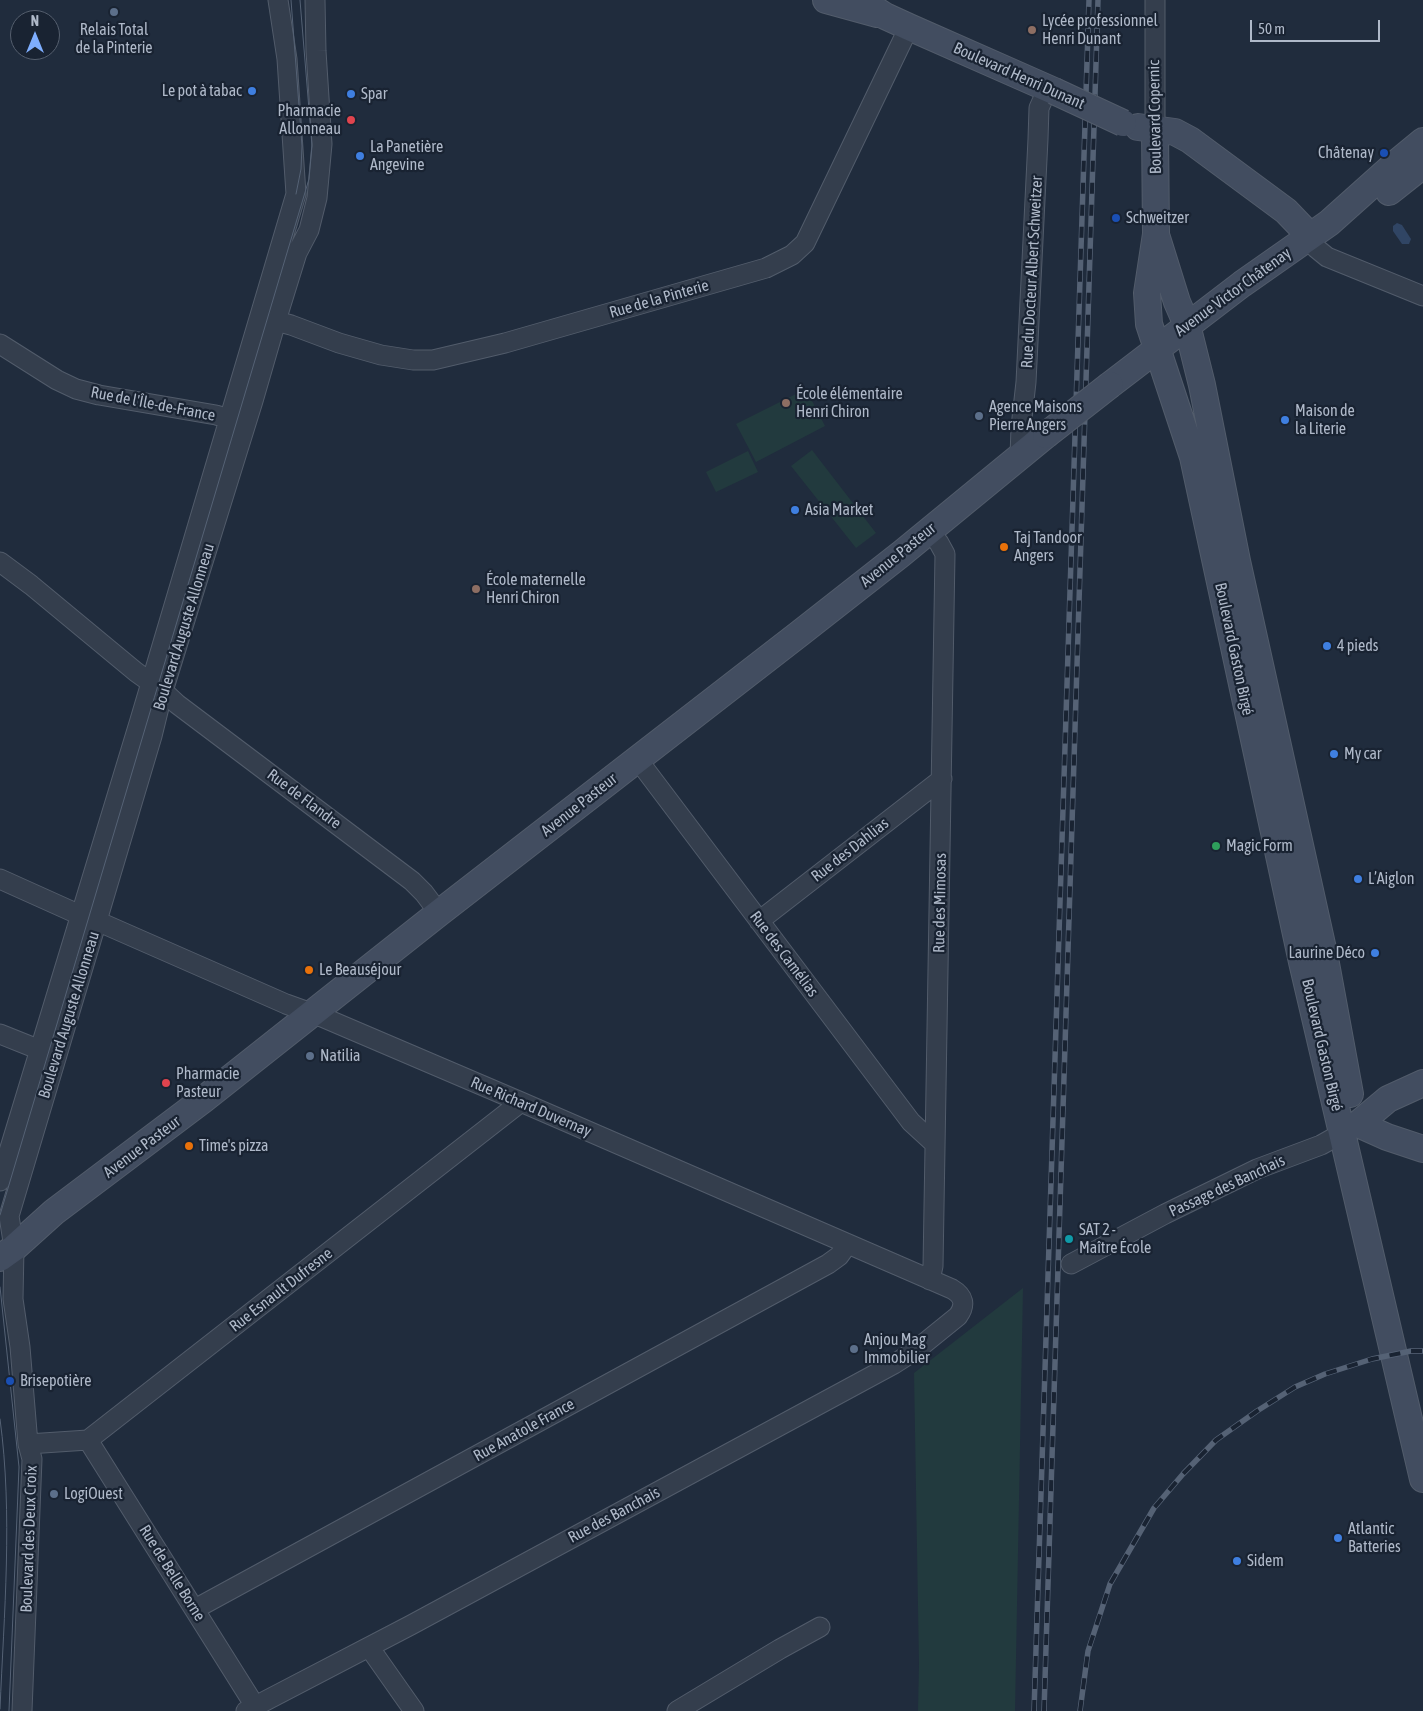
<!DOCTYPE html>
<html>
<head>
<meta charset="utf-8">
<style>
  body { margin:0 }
  #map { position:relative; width:1423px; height:1711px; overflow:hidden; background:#202c3d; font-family:"Asap Condensed",sans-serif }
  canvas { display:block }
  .north { position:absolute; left:10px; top:10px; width:50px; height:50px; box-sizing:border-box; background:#192332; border:1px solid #555f6e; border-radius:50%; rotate:0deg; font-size:14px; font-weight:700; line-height:20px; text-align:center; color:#afb9c9 }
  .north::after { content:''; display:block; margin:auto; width:18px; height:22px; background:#7eaeff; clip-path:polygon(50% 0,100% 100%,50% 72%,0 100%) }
  .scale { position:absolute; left:1250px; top:20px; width:130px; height:22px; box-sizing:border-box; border:2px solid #afb9c9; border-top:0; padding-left:6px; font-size:15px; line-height:18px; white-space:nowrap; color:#afb9c9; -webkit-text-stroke:4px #192332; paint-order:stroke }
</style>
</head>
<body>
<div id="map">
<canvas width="1423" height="1711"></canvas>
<div class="north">N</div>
<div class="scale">50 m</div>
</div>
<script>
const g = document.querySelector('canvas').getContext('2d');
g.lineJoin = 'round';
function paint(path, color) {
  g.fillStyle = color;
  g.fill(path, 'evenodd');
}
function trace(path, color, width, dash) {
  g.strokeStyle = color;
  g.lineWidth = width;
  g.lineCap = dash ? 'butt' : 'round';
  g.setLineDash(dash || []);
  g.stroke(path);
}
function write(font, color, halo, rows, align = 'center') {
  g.font = font + ' "Asap Condensed",sans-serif';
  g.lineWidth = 4.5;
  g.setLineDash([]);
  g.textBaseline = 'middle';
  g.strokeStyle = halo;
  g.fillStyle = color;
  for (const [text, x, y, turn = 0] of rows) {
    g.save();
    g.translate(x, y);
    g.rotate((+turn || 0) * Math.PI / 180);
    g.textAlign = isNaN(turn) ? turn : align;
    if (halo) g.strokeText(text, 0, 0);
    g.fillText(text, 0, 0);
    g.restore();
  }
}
paint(new Path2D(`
  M 806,389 L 825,426 L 756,462 L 736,424 Z
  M 812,450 L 876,533 L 856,548 L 791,466 Z
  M 748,451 L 758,472 L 716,492 L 706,472 Z
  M 1023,1288 L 1015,1711 L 918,1711 L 919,1664 L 914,1373 Z`), '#223a3e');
paint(new Path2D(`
  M 1397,223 L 1402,225 L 1411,239 L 1409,244 L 1402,244 L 1393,231 L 1393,226 Z`), '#304564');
const street = new Path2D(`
  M 1155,129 L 1155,0
  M 1310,236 L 1316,248 L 1327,257 L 1423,296
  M 276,321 L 291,325 L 339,343 L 381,355 L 413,360 L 433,360 L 505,343 L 766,268 L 792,255 L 805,243 L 909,27
  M 0,344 L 57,380 L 76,389 L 99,395 L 216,415 L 229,419
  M 1020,457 L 1021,427 L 1026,382 L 1038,139 L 1039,108 L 1048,88
  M 929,531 L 939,543 L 945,554 L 933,1266 L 930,1280
  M 0,562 L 31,585 L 136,672 L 150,682
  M 163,691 L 177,704 L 412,881 L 424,893 L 439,913
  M 638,760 L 911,1122 L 935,1144
  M 0,879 L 80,915
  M 97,921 L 286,1004 L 322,1017 L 521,1102 L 952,1289 C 964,1296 966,1305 958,1316 L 916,1350 L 894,1364 L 411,1625 L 246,1711
  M 759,921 L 942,779
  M 0,1034 L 40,1050
  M 0,1181 L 140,720 L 296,194 L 287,59 L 278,0
  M 1071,1264 L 1165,1214 L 1257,1169 L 1321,1145 L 1353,1127
  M 88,1440 L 255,1706
  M 28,1444 L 88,1440 L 521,1102
  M 195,1609 L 828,1264 L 839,1256 L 847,1245
  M 369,1647 L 414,1711
  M 22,1711 L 32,1459 L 28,1444 L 20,1347 L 13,1299 L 14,1248 L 9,1216 L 152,736 L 163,691 L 253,401 L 279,311 L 297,253 L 309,230 L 317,198 L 322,144 L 316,51 L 315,0
  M 677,1711 L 780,1649 L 820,1627`);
const secondary = new Path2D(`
  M 826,0 L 877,14
  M 860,0 L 885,16 L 909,27 L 1054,91
  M 1138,127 L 1175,132 L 1190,140 L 1286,211 L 1310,236
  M 1155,129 L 1156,234 L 1147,293 L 1149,324 L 1193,457 L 1302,962 L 1423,1479
  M 1389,192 L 1423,165
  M 1157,238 L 1177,302 L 1187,325 L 1202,385 L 1237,561 L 1325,958 L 1350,1094
  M 1110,385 L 1242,284 L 1329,223 L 1395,164 L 1423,141
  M 1358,1124 L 1388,1099 L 1423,1083
  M 1358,1124 L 1387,1137 L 1423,1149
  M 0,1258 L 14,1248 L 54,1212 L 204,1099 L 439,913 L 799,634 L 901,554 L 1046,435`);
trace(street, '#525c6b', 21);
trace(secondary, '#525c6b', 28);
trace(street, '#343e4d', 19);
trace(secondary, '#424d60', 26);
trace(new Path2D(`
  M 291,0 L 302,146 L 301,169 L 296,194
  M 0,1215 L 309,179 L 312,146 L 300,0
  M 0,1287 L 19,1467 L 9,1711
  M 0,1419 C 13,1515 4,1613 0,1709`), '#556275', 1);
const rail = new Path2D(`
  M 1034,1711 L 1089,0
  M 1044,1711 L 1098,0
  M 1080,1711 L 1088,1651 L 1110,1584 L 1154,1508 L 1183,1474 L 1216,1440 L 1257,1411 L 1295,1387 L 1325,1374 L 1372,1359 L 1411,1351 L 1423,1351`);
trace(rail, '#556275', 5.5);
trace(rail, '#192332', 4, [11]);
const secondaryBridge = new Path2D(`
  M 1054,91 L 1123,123
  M 1046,435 L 1110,385`);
trace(secondaryBridge, '#525c6b', 28, []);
trace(secondaryBridge, '#424d60', 26);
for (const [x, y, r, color] of [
  [114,12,5,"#5c6f8a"],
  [1032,30,5,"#8d6e63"],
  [252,91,5,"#3f7fe0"],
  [351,94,5,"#3f7fe0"],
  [351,120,5,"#e0444e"],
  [1384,153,5,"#1a4fb4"],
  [360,156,5,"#3f7fe0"],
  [1116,218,5,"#1a4fb4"],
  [786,403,5,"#8d6e63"],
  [979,416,5,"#5c6f8a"],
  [1285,420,5,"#3f7fe0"],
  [795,510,5,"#3f7fe0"],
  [1004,547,5,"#e8710a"],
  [476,589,5,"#8d6e63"],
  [1327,646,5,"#3f7fe0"],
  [1334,754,5,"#3f7fe0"],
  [1216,846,5,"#2e9e5b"],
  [1358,879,5,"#3f7fe0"],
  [1375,953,5,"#3f7fe0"],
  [309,970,5,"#e8710a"],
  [310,1056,5,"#5c6f8a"],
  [166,1083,5,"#e0444e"],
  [189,1146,5,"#e8710a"],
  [1069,1239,5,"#0f9aa8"],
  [854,1349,5,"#5c6f8a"],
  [10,1381,5,"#1a4fb4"],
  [54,1494,5,"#5c6f8a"],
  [1338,1538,5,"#3f7fe0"],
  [1237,1561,5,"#3f7fe0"]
]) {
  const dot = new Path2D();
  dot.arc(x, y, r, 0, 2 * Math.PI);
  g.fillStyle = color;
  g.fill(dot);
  trace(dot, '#192332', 2);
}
write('16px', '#afb9c9', '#192332', [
  ["Lycée professionnel",1042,21],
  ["Henri Dunant",1042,39],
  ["Relais Total",114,30,"center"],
  ["de la Pinterie",114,48,"center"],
  ["Le pot à tabac",242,91,"right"],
  ["Spar",361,94],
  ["Pharmacie",341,111,"right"],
  ["Allonneau",341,129,"right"],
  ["La Panetière",370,147],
  ["Angevine",370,165],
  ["Châtenay",1374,153,"right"],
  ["Schweitzer",1126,218],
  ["École élémentaire",796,394],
  ["Henri Chiron",796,412],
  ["Agence Maisons",989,407],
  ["Pierre Angers",989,425],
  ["Maison de",1295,411],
  ["la Literie",1295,429],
  ["Asia Market",805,510],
  ["Taj Tandoor",1014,538],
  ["Angers",1014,556],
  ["École maternelle",486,580],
  ["Henri Chiron",486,598],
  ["4 pieds",1337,646],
  ["My car",1344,754],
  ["Magic Form",1226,846],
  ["L’Aiglon",1368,879],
  ["Laurine Déco",1365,953,"right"],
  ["Le Beauséjour",319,970],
  ["Natilia",320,1056],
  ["Pharmacie",176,1074],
  ["Pasteur",176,1092],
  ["Time's pizza",199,1146],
  ["SAT 2 -",1079,1230],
  ["Maître École",1079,1248],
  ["Anjou Mag",864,1340],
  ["Immobilier",864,1358],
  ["Brisepotière",20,1381],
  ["LogiOuest",64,1494],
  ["Atlantic",1348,1529],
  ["Batteries",1348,1547],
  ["Sidem",1247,1561]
], 'left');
write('16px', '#afb9c9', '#192332', [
  ["Boulevard Henri Dunant",1019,76,24],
  ["Boulevard Copernic",1155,117,-91],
  ["Rue du Docteur Albert Schweitzer",1032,272,-87],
  ["Avenue Victor Châtenay",1233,292,-36],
  ["Rue de la Pinterie",659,299,-16],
  ["Rue de l'Île-de-France",153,404,11],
  ["Avenue Pasteur",898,555,-39],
  ["Boulevard Auguste Allonneau",184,627,-73],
  ["Boulevard Gaston Birgé",1234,649,78],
  ["Rue de Flandre",304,799,37],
  ["Avenue Pasteur",579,805,-38],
  ["Rue des Dahlias",850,850,-38],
  ["Rue des Mimosas",940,903,-89],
  ["Rue des Camélias",784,954,53],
  ["Boulevard Auguste Allonneau",69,1015,-73],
  ["Boulevard Gaston Birgé",1322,1045,77],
  ["Rue Richard Duvernay",531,1107,23],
  ["Avenue Pasteur",142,1147,-37],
  ["Passage des Banchais",1227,1186,-25],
  ["Rue Esnault Dufresne",281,1290,-38],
  ["Rue Anatole France",524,1430,-29],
  ["Rue des Banchais",614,1515,-28],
  ["Boulevard des Deux Croix",29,1539,-88],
  ["Rue de Belle Borne",172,1573,58]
]);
</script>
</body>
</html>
